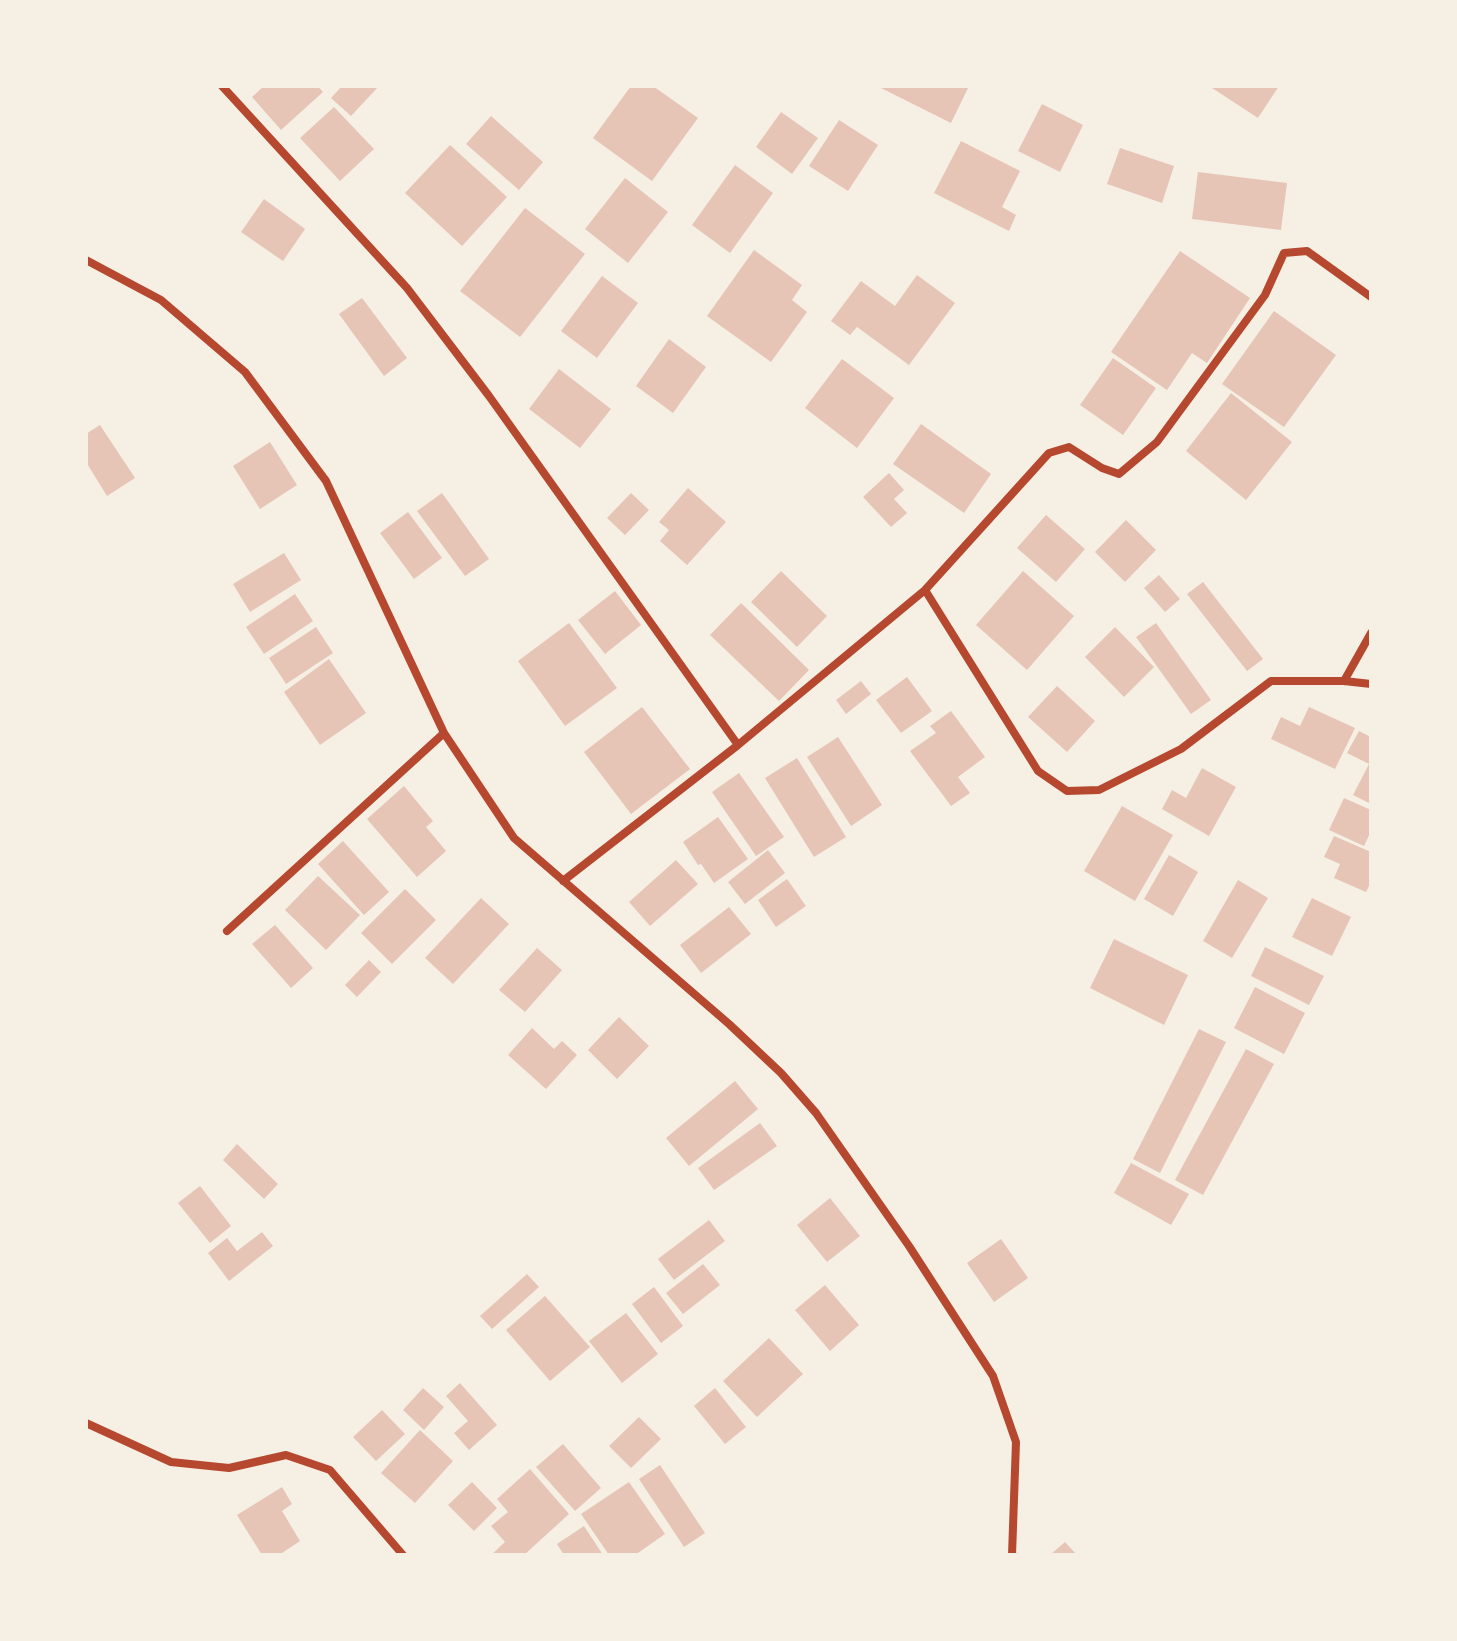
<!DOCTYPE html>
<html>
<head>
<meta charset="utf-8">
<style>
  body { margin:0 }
  #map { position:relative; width:1457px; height:1641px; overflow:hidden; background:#f6efe4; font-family:"Open Sans",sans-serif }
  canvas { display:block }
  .frame { position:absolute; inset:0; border:88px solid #f6efe4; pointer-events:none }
</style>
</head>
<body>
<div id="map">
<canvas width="1457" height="1641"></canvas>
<div class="frame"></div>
</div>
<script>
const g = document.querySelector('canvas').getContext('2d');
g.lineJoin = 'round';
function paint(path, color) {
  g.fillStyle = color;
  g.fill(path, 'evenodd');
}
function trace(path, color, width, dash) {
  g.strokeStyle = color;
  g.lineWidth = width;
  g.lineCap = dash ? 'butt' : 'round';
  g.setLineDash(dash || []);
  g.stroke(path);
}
paint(new Path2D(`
  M 264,86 L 318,86 L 323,92 L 281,130 L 252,97 Z
  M 342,86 L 379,86 L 351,116 L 331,98 Z
  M 631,86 L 653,86 L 698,118 L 652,181 L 593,138 Z
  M 877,86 L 969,86 L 951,123 Z
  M 1209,86 L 1279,86 L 1258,118 Z
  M 1042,104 L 1083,125 L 1060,172 L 1018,151 Z
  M 334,107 L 374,149 L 340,181 L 300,138 Z
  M 781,112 L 818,138 L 792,174 L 756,147 Z
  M 491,116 L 543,162 L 519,190 L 466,144 Z
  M 839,120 L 878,145 L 848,191 L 809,166 Z
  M 961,141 L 1020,171 L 1002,207 L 1016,215 L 1009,231 L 934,193 Z
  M 450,145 L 507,197 L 462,246 L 405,193 Z
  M 1120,148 L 1174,166 L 1162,203 L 1107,184 Z
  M 735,165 L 773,193 L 730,253 L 692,225 Z
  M 1198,172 L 1287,183 L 1281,230 L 1192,219 Z
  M 625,178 L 668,212 L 628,263 L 585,229 Z
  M 264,199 L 305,229 L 283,261 L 241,232 Z
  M 525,208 L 585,254 L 520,337 L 460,291 Z
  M 754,250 L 802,285 L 792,300 L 807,312 L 771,362 L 707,316 Z
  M 1180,251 L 1250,298 L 1207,363 L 1192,353 L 1167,390 L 1111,352 Z
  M 917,275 L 955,303 L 909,365 L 857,327 L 850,335 L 831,321 L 861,281 L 895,306 Z
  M 602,276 L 638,303 L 597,358 L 561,331 Z
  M 362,298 L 407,358 L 384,376 L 339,314 Z
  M 1274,311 L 1336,355 L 1284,427 L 1222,384 Z
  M 669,339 L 706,367 L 673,413 L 636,386 Z
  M 1113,358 L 1156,388 L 1123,435 L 1080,405 Z
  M 842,359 L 894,398 L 857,448 L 805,408 Z
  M 559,369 L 611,409 L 580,448 L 529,409 Z
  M 1231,393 L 1292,442 L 1246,500 L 1186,451 Z
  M 921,424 L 991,474 L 964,513 L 893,464 Z
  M 100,425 L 135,478 L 107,496 L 86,462 L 86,434 Z
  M 270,442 L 297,485 L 260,509 L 233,466 Z
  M 889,473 L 904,490 L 894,499 L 907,513 L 891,527 L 863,497 Z
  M 688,488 L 726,522 L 687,565 L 660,541 L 669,530 L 659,522 Z
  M 442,493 L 489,559 L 465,576 L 417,511 Z
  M 631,493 L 649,510 L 625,535 L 607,518 Z
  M 408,512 L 442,558 L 414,579 L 380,533 Z
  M 1046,515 L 1085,549 L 1056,582 L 1017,548 Z
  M 1126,520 L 1156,550 L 1125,582 L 1095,552 Z
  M 284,553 L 301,580 L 250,612 L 233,584 Z
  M 781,571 L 827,616 L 797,647 L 751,602 Z
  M 1023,571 L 1074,616 L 1027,670 L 976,625 Z
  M 1159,575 L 1180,599 L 1165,612 L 1144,588 Z
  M 1203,582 L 1263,659 L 1247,671 L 1187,594 Z
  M 615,591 L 641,625 L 605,654 L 578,620 Z
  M 295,594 L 313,621 L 264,654 L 246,627 Z
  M 741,603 L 809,670 L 779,701 L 710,635 Z
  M 569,623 L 617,688 L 565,726 L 518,661 Z
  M 1156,623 L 1211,700 L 1191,714 L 1136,637 Z
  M 316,627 L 333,653 L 286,684 L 269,658 Z
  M 1115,627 L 1154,667 L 1124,697 L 1085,657 Z
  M 329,659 L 366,713 L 320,745 L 284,692 Z
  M 907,677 L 932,711 L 901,733 L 876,700 Z
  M 861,681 L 871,694 L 846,714 L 836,700 Z
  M 1057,686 L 1095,721 L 1067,752 L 1028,717 Z
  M 642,707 L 690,769 L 631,814 L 584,752 Z
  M 1309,707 L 1355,728 L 1335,769 L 1271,739 L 1281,717 L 1300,726 Z
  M 951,711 L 985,757 L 958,777 L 970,793 L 951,806 L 910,751 L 936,733 L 930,726 Z
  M 1359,731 L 1371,737 L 1371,804 L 1353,795 L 1369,764 L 1347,753 Z
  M 838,737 L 882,805 L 851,826 L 807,757 Z
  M 797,758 L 846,837 L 814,857 L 765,778 Z
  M 1202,768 L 1236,787 L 1209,836 L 1162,809 L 1172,790 L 1186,798 Z
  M 739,773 L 784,837 L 756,856 L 712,792 Z
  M 404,786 L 433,821 L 426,827 L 446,851 L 417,877 L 367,819 Z
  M 1344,798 L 1371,810 L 1371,831 L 1364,846 L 1329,830 Z
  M 1122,806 L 1173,835 L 1135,901 L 1084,871 Z
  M 718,817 L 748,859 L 714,883 L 701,864 L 698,865 L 683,842 Z
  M 1334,836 L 1371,852 L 1371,882 L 1366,892 L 1334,878 L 1340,864 L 1324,857 Z
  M 343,841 L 389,892 L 364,915 L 318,864 Z
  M 768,850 L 785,873 L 745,904 L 728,882 Z
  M 1169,855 L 1198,872 L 1173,916 L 1144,899 Z
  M 676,860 L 698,884 L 650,926 L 629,902 Z
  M 318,876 L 360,915 L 326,950 L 285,910 Z
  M 787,879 L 806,906 L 776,927 L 758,900 Z
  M 1238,880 L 1268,898 L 1232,958 L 1203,941 Z
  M 405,889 L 436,920 L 392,964 L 361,933 Z
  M 481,898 L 509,924 L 453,984 L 425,958 Z
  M 1312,898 L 1351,917 L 1332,956 L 1292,937 Z
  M 729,907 L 751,934 L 701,973 L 680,945 Z
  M 275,925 L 313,968 L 291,988 L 252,944 Z
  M 1114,939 L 1188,975 L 1164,1025 L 1090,988 Z
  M 1265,947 L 1324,976 L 1309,1005 L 1251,976 Z
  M 537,948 L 562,970 L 525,1012 L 499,990 Z
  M 369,960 L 381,972 L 357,997 L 345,985 Z
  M 1255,987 L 1305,1013 L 1284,1054 L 1234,1028 Z
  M 619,1017 L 649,1046 L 617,1079 L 588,1050 Z
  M 532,1028 L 554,1049 L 562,1041 L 577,1055 L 546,1089 L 508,1055 Z
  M 1199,1029 L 1226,1042 L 1160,1173 L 1133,1159 Z
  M 1246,1049 L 1274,1064 L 1203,1195 L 1175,1180 Z
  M 735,1081 L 758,1109 L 689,1166 L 666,1138 Z
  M 760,1123 L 777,1146 L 714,1190 L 698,1168 Z
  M 237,1144 L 278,1184 L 264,1199 L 223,1160 Z
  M 1131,1163 L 1189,1194 L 1171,1225 L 1114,1193 Z
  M 200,1186 L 231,1226 L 210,1243 L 178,1203 Z
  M 830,1198 L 860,1236 L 827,1262 L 797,1225 Z
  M 709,1220 L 725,1241 L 674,1280 L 658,1259 Z
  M 262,1232 L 273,1246 L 229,1281 L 208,1253 L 227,1238 L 237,1251 Z
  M 1001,1239 L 1028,1278 L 994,1302 L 967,1263 Z
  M 703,1264 L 720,1285 L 683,1314 L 666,1293 Z
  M 527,1274 L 539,1287 L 492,1329 L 480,1316 Z
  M 825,1285 L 859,1325 L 830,1351 L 795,1310 Z
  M 654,1287 L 683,1326 L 661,1343 L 632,1304 Z
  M 545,1296 L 590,1347 L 550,1381 L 506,1330 Z
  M 626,1313 L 658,1354 L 622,1383 L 589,1341 Z
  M 769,1338 L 803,1374 L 757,1417 L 723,1381 Z
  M 460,1383 L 497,1425 L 469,1450 L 454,1433 L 468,1421 L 446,1396 Z
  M 423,1388 L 444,1407 L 424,1430 L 403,1410 Z
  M 715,1388 L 746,1427 L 725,1444 L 694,1406 Z
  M 382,1410 L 405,1434 L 376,1461 L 353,1437 Z
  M 639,1417 L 661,1439 L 631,1468 L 609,1446 Z
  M 420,1430 L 453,1461 L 415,1503 L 381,1473 Z
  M 563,1444 L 601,1488 L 575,1511 L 536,1467 Z
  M 660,1465 L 705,1533 L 684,1547 L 639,1479 Z
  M 530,1469 L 569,1514 L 524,1555 L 491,1555 L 505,1542 L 491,1526 L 508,1512 L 497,1499 Z
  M 472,1482 L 497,1508 L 474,1531 L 448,1505 Z
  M 629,1482 L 665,1534 L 635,1555 L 609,1555 L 581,1514 Z
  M 282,1487 L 292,1504 L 282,1511 L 300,1541 L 279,1555 L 262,1555 L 237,1515 Z
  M 584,1526 L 603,1555 L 564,1555 L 557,1544 Z
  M 1065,1542 L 1077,1555 L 1050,1555 Z`), '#e6c5b7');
trace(new Path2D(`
  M 222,86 L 407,288 L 489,396 L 738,745
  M 86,260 L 161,300 L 245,372 L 326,481 L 444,733 L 514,838 L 729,1024 L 781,1073 L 816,1113 L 909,1246 L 993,1376 L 1016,1442 L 1012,1555
  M 925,590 L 1038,771 L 1067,791 L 1099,790 L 1181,749 L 1271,681 L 1344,681 L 1371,684
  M 1344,681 L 1371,633
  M 563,881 L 738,745 L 925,590 L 1049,453 L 1069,447 L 1102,468 L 1119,474 L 1157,442 L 1265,295 L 1284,253 L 1307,251 L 1371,297
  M 227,931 L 444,733
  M 86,1423 L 171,1462 L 229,1468 L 286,1455 L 330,1470 L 403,1555`), '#b5482f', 8);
</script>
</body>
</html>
